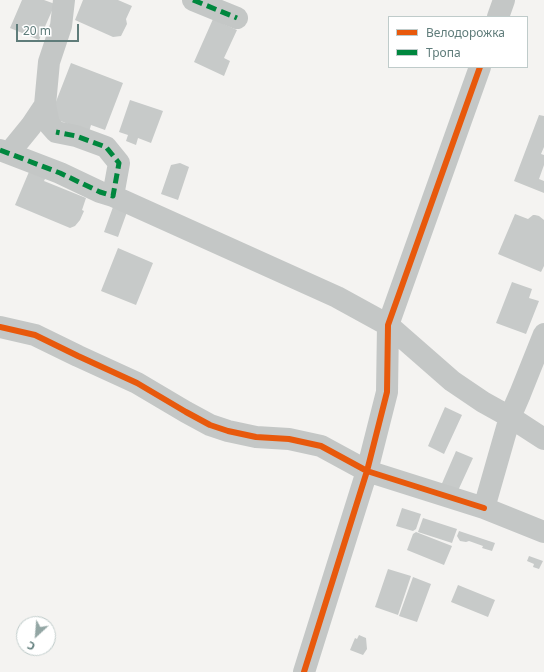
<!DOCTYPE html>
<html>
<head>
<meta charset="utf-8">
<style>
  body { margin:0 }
  #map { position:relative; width:544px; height:672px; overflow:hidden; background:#f4f3f1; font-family:"Noto Sans",sans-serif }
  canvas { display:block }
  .legend { position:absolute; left:388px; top:16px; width:140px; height:52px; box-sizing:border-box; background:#fff; border:1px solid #bfcbca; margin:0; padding:5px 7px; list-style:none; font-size:12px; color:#5f7c7a }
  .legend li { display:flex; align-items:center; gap:8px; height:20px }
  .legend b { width:20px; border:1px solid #bfcbca }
  .north { position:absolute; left:16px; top:616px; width:40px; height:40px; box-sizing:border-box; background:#fff; border:1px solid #bfcbca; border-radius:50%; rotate:206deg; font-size:11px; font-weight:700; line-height:16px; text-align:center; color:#5f7c7a }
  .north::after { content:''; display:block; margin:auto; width:14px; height:18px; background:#93a6a4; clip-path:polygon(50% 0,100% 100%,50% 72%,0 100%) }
  .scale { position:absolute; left:16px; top:24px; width:63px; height:18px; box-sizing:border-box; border:2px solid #5f7c7a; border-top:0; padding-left:5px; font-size:12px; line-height:14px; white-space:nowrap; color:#5f7c7a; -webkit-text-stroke:3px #fff; paint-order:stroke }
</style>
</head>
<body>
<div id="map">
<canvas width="544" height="672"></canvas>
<ul class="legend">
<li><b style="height:5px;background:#e8590c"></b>Велодорожка</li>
<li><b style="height:5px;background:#00873e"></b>Тропа</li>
</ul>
<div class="north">С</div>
<div class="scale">20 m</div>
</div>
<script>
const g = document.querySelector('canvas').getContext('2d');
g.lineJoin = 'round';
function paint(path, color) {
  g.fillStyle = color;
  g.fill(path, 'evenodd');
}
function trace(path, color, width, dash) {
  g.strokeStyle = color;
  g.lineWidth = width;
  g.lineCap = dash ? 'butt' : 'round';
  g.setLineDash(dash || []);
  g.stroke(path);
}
paint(new Path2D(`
  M 22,0 L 44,0 L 55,4 L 39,40 L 10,28 Z
  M 83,0 L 118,0 L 132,6 L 126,19 L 127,24 L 121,36 L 113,37 L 75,20 Z
  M 213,19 L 237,30 L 224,58 L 230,61 L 224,76 L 194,62 Z
  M 71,63 L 123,83 L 105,130 L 91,125 L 89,132 L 50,117 Z
  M 130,100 L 163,111 L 151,143 L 138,138 L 136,145 L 126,141 L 128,135 L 119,132 Z
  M 539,115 L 544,116 L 544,147 L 541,154 L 544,155 L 544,165 L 539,179 L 544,181 L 544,193 L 514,181 Z
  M 180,163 L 189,167 L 178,200 L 161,194 L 171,165 Z
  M 31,167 L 48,173 L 44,181 L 86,198 L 82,210 L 84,211 L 80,220 L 75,226 L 70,228 L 15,205 Z
  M 113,207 L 127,212 L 118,237 L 104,232 Z
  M 515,214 L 528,219 L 533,215 L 535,215 L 539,216 L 544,220 L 544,266 L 541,272 L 498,254 Z
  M 118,248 L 153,263 L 136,305 L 101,291 Z
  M 512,282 L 532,289 L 529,298 L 539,301 L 526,334 L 496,323 Z
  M 445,407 L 462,415 L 444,454 L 428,446 Z
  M 456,451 L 473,458 L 456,495 L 440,488 Z
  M 402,508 L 421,514 L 416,529 L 413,531 L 396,526 Z
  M 423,518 L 457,529 L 452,543 L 418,532 Z
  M 459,531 L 495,543 L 492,551 L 482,548 L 483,546 L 469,541 L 466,542 L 460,541 L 457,536 Z
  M 416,532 L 452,546 L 444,565 L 407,550 L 413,534 Z
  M 529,556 L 543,561 L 539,569 L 533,567 L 534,564 L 527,561 Z
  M 388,569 L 411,576 L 398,615 L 375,607 Z
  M 413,577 L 431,584 L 417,622 L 399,616 Z
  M 458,585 L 495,600 L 488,617 L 451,602 Z
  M 359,635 L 366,638 L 367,649 L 363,655 L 350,650 L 355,638 L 357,639 Z`), '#c7cac9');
trace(new Path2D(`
  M 193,0 L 237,18
  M 498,17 L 504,0
  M 0,150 L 60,173 L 100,192 L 113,196 L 119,163 L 106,147 L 76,136 L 56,132 L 49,124 L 45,105 L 49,62 L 61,26 L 64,0
  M 9,153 L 31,126 L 45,105
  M 113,196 L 337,297 L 388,325 L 452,381 L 483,402 L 510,417 L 544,439
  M 0,327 L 35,335 L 78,356 L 137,383 L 186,412 L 210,425 L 228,431 L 256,437 L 289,439 L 321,446 L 367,471 L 484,508
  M 544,334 L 520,394 L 510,417 L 484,508 L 544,532
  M 304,672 L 367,471 L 387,392 L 388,325 L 480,67`), '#c4c7c6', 22);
trace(new Path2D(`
  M 193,0 L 237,18
  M 0,150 L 60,173 L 100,192 L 113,196 L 119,163 L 106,147 L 76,136 L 56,132`), '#00873e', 5, [10, 5]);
trace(new Path2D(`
  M 0,327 L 35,335 L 78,356 L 137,383 L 186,412 L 210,425 L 228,431 L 256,437 L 289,439 L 321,446 L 367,471 L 484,508
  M 304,672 L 367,471 L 387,392 L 388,325 L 480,67`), '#e8590c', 6);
</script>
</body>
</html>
